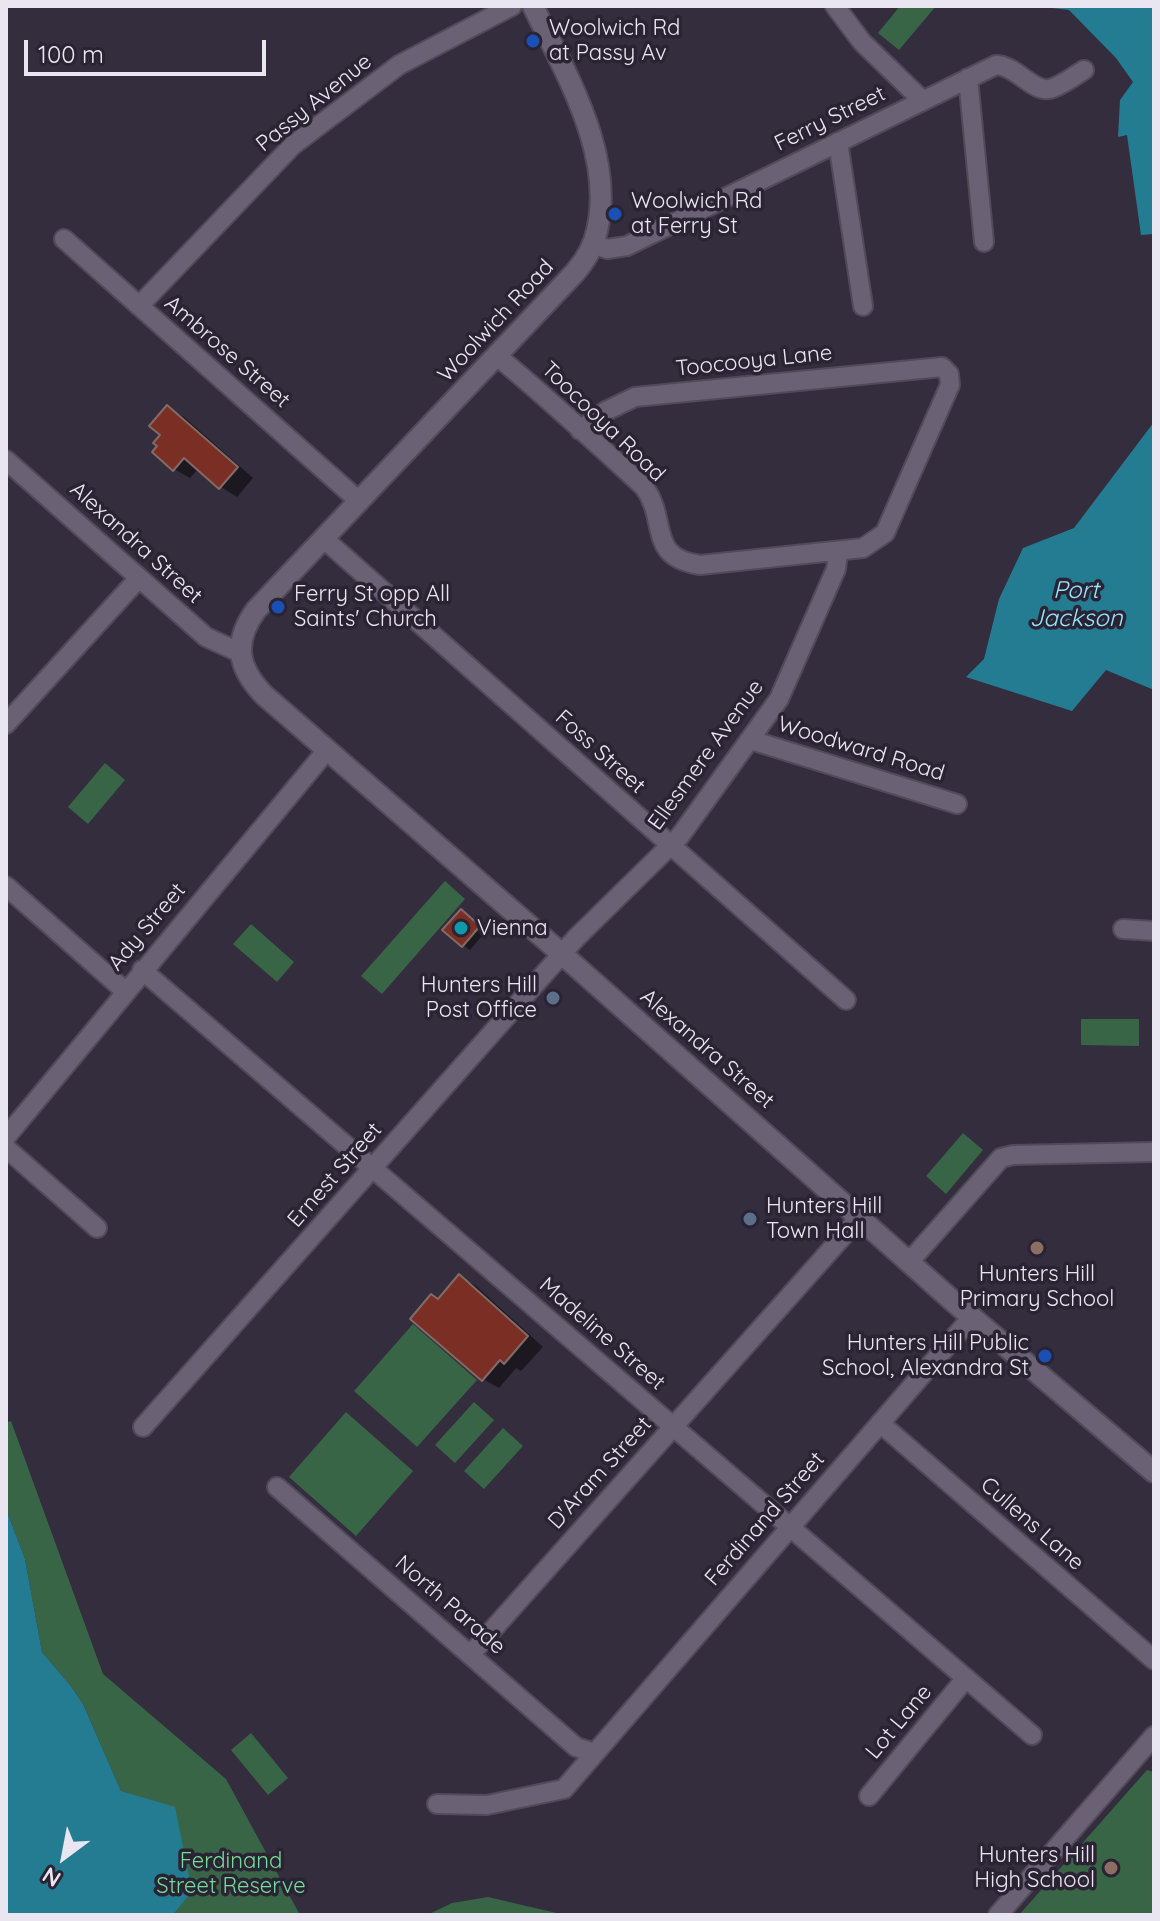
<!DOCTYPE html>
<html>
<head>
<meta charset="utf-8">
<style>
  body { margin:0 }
  #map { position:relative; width:1160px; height:1921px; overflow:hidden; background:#332d3d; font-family:Quicksand,sans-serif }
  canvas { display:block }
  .frame { position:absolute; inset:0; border:8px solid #eae6f1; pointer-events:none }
  .north { position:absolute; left:24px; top:1817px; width:80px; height:80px; -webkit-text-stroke:6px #2a2333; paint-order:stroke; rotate:212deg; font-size:22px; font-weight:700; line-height:32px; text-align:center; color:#eae6f1 }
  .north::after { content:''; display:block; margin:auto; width:28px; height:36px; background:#eae6f1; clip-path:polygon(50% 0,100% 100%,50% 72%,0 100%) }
  .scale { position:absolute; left:24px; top:40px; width:242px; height:36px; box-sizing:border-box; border:4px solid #eae6f1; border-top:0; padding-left:10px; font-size:24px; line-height:28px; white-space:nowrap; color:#eae6f1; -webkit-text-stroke:6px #2a2333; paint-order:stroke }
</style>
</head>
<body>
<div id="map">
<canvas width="1160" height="1921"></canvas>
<div class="frame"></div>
<div class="north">N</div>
<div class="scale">100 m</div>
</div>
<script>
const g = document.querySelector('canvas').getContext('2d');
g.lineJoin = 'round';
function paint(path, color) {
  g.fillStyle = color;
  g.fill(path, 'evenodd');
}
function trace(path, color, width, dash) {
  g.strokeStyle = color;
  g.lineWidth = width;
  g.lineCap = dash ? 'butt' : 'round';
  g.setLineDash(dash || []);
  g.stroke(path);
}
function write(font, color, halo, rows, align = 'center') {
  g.font = font + ' Quicksand,sans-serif';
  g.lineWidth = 7;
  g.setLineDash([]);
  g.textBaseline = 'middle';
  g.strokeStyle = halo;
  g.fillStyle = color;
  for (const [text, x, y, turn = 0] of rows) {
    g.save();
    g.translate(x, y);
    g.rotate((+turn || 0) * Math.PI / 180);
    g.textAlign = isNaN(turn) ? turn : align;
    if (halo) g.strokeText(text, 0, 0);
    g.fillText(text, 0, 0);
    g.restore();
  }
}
paint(new Path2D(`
  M 900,6 L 936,6 L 899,50 L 878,33 Z
  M 105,763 L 125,780 L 88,824 L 68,807 Z
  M 445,881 L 465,899 L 382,994 L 361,976 Z
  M 251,924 L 294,962 L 277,982 L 233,944 Z
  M 1081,1019 L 1139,1019 L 1139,1046 L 1081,1045 Z
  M 963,1133 L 983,1150 L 946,1194 L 926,1176 Z
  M 413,1324 L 477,1380 L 417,1447 L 354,1391 Z
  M 474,1402 L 494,1420 L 455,1463 L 435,1445 Z
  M 346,1412 L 413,1471 L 356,1536 L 289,1477 Z
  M 11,1421 L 103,1674 L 226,1779 L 300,1915 L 173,1915 L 192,1890 L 141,1798 L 121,1791 L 83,1704 L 70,1685 L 42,1652 L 25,1559 L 6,1509 L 6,1423 Z
  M 503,1428 L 523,1446 L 484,1489 L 464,1471 Z
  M 251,1733 L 288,1778 L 268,1795 L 231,1750 Z
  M 1147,1770 L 1154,1772 L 1154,1915 L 1019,1915 Z
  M 488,1897 L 565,1915 L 427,1915 L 452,1903 Z`), '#396547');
paint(new Path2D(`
  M 1053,6 L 1154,6 L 1154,234 L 1141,235 L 1127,135 L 1118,137 L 1120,100 L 1133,82 L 1116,58 L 1069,10 L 1052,8 Z
  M 1154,422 L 1154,690 L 1106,670 L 1072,711 L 966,677 L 984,659 L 999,599 L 1023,548 L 1074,528 Z
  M 6,1509 L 25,1559 L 42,1652 L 70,1685 L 83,1704 L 121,1791 L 175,1807 L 192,1891 L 173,1915 L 6,1915 Z`), '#247c93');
paint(new Path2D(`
  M 168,408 L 184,417 L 253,478 L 237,497 L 221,487 L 199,468 L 190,478 L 174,469 L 163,435 Z
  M 469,916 L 486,931 L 470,950 L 463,945 Z
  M 460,1277 L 476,1286 L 543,1347 L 521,1371 L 516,1368 L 499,1388 L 483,1379 L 439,1301 Z`), '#0007');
const building = new Path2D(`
  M 167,405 L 238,467 L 219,489 L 184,458 L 173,471 L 152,452 L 157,446 L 153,443 L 160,435 L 149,426 Z
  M 461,909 L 480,926 L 462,947 L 442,930 Z
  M 459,1274 L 528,1336 L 504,1364 L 500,1360 L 482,1381 L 410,1319 L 431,1294 L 438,1299 Z`);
paint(building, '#7b2e24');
trace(building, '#826b66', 2);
const minor = new Path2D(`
  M 835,6 L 862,42 L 923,101
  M 968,78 L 984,242
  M 838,142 L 863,306
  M 64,239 L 359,501
  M 594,244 L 607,249 L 627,246 L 996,65 C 1015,65 1033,92 1049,89 C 1060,87 1074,76 1084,70
  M 139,306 L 293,145 L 399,65 L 512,6
  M 497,356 C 548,398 596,443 644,487 C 669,521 646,557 700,565 L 863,548 L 885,533 L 950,385 L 949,374 L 942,367 L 635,397 L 606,411 L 580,430
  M 6,460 L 206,637 L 241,653
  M 323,538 L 846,1000
  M 6,724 L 139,578
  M 751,740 L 957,804
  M 6,886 L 125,991
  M 1123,929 L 1154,931
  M 142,970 L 1032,1735
  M 6,1137 L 327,750
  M 6,1148 L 97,1228
  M 910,1261 L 1001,1158 L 1013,1155 L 1154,1152
  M 880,1423 L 1154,1660
  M 143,1427 L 576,938 L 680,836 L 779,699 L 836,569 L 838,553
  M 277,1487 L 576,1747 L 595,1753
  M 471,1654 L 860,1217
  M 869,1796 L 966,1678
  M 437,1804 L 487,1805 L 564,1789 L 972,1317
  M 998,1915 L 1154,1736`);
const tertiary = new Path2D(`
  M 533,6 C 566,74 620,163 594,241 C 589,256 577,271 566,282 L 256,610 C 233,642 237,667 264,695 L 562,954 L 954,1302 L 1154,1472`);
trace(minor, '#514b59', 22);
trace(tertiary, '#514b59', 24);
trace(minor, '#6a6274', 18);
trace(tertiary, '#6a6274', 20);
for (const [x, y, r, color] of [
  [533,41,8,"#1a4fb4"],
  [615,214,8,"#1a4fb4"],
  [278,607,8,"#1a4fb4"],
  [461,928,8,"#0f9aa8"],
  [553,998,8,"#5c6f8a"],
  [750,1219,8,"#5c6f8a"],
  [1037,1248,8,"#8d6e63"],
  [1045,1356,8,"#1a4fb4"],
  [1111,1868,8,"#8d6e63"]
]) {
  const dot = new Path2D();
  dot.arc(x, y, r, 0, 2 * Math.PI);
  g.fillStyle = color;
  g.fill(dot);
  trace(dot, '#2a2333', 3);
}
write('22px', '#eae6f1', '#2a2333', [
  ["Woolwich Rd",549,28],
  ["at Passy Av",549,53],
  ["Woolwich Rd",631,201],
  ["at Ferry St",631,226],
  ["Ferry St opp All",294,594],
  ["Saints' Church",294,619],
  ["Vienna",477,928],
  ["Hunters Hill",537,985,"right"],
  ["Post Office",537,1010,"right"],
  ["Hunters Hill",766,1206],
  ["Town Hall",766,1231],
  ["Hunters Hill",1037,1274,"center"],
  ["Primary School",1037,1299,"center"],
  ["Hunters Hill Public",1029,1343,"right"],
  ["School, Alexandra St",1029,1368,"right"],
  ["Hunters Hill",1095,1855,"right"],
  ["High School",1095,1880,"right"]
], 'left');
write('22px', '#eae6f1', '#2a2333', [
  ["Passy Avenue",314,103,-39],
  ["Ferry Street",830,119,-26],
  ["Woolwich Road",496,321,-47],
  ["Ambrose Street",227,352,41],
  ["Toocooya Lane",754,361,-6],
  ["Toocooya Road",603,422,44],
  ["Alexandra Street",136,543,42],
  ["Woodward Road",861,749,17],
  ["Foss Street",600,752,42],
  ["Ellesmere Avenue",706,755,-54],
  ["Ady Street",147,927,-50],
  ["Alexandra Street",707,1049,41],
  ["Ernest Street",335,1175,-49],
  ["Madeline Street",602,1334,41],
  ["D'Aram Street",600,1473,-48],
  ["Ferdinand Street",765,1519,-49],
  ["Cullens Lane",1032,1524,41],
  ["North Parade",450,1605,41],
  ["Lot Lane",899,1722,-50]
]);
write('22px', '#74dc97', '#2a2333', [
  ["Ferdinand",231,1861],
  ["Street Reserve",231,1886]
]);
write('italic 24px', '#96e4fc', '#2a2333', [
  ["Port",1076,591],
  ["Jackson",1076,619]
]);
</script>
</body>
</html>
